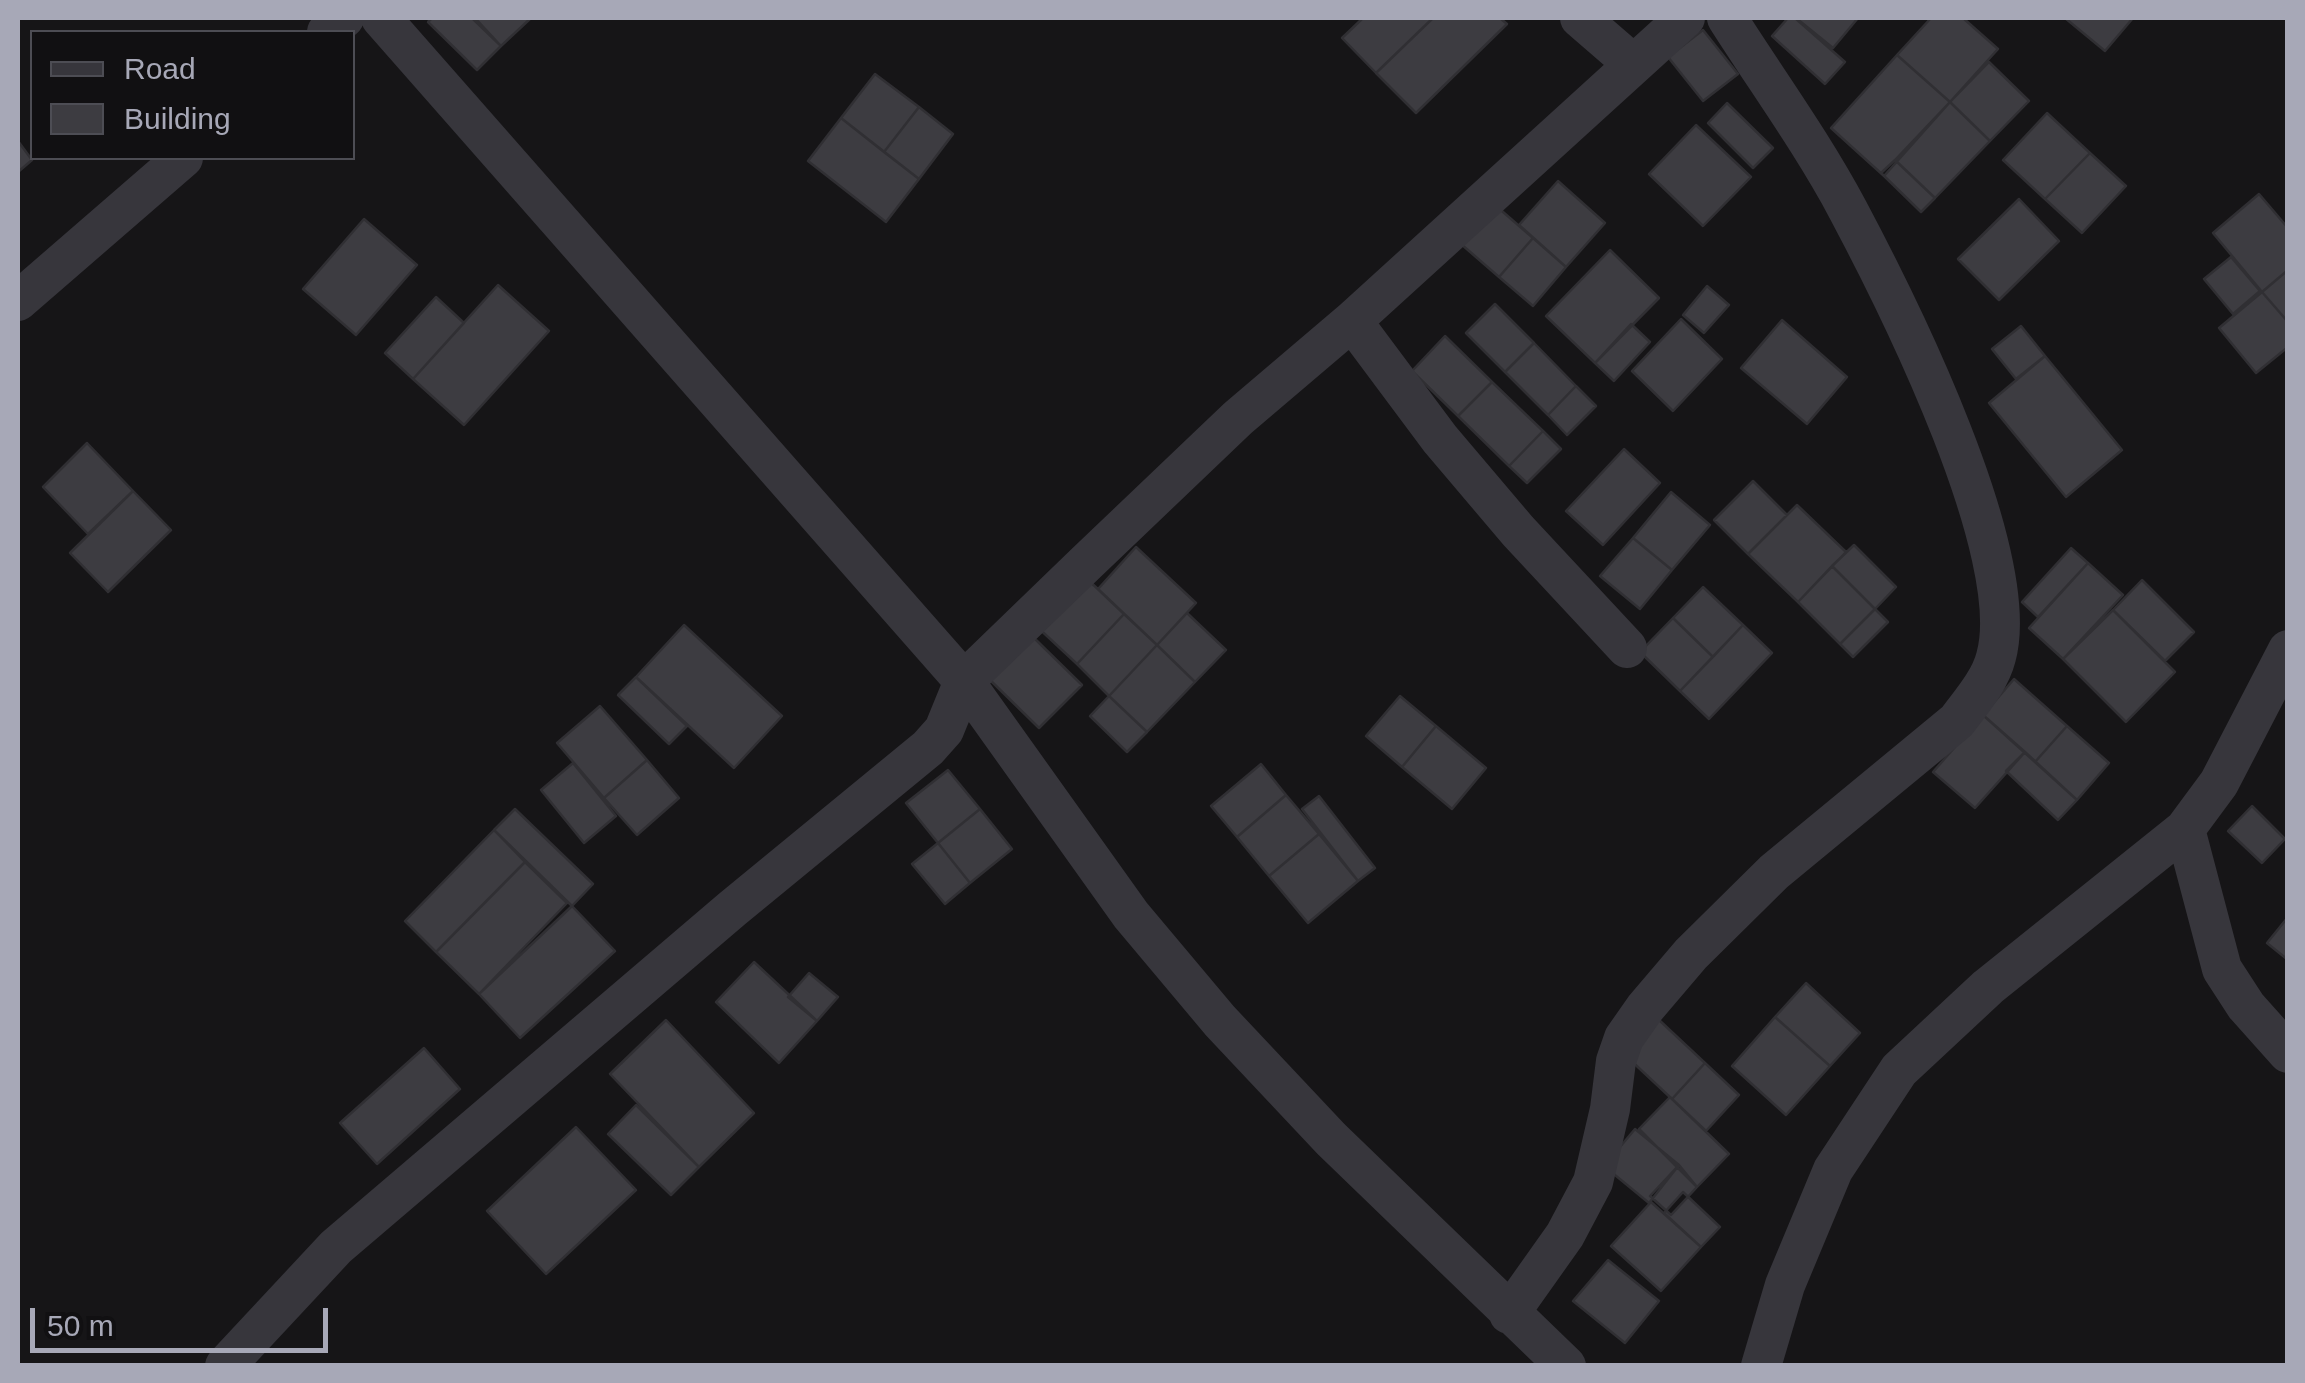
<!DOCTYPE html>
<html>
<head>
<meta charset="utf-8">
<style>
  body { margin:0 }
  #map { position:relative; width:2305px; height:1383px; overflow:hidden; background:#161517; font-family:Arial,sans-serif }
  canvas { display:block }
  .frame { position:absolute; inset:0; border:20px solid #a7a8b7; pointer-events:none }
  .legend { position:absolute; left:30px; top:30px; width:325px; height:130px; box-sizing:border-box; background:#111012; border:2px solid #4d4d54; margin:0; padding:12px 18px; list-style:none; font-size:30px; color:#a7a8b7 }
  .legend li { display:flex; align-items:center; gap:20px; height:50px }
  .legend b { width:50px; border:2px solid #4d4d54 }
  .scale { position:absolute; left:30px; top:1308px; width:298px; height:45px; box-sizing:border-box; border:5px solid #a7a8b7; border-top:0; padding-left:12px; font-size:30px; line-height:35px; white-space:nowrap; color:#a7a8b7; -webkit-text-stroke:8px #111012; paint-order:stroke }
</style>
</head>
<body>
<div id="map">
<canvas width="2305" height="1383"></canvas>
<div class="frame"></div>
<ul class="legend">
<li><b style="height:12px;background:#37363c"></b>Road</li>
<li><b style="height:28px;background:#3d3c41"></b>Building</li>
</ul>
<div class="scale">50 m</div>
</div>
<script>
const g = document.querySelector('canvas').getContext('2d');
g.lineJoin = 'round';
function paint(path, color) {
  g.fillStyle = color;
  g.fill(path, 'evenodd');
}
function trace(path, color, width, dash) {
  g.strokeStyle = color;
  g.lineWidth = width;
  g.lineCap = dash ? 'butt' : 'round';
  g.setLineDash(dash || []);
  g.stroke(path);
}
const building = new Path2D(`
  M 432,18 L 472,18 L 501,46 L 477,70 L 428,22 Z
  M 475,18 L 531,18 L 501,46 Z
  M 1363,18 L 1433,18 L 1376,73 L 1342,38 Z
  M 1433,18 L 1500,18 L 1507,24 L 1416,113 L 1376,73 Z
  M 1788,18 L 1795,18 L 1845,62 L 1825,84 L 1772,36 Z
  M 1796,18 L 1858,18 L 1833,48 Z
  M 1931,18 L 1963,18 L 1998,49 L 1950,102 L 1897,55 Z
  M 2065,18 L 2133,18 L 2105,51 Z
  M 1703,30 L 1738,74 L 1703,101 L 1668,57 Z
  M 1897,55 L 1950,102 L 1884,176 L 1831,128 Z
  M 1989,62 L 2029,101 L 1990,141 L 1950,102 Z
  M 875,74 L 919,107 L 884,152 L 841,118 Z
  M 1950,102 L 1990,141 L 1935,198 L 1895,160 Z
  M 1727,103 L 1773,148 L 1753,168 L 1708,123 Z
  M 919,107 L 953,134 L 919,179 L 884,152 Z
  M 2047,113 L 2090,153 L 2045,199 L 2003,160 Z
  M 841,118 L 919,179 L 886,222 L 808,161 Z
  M 1696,125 L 1751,177 L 1703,226 L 1649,174 Z
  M 18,141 L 32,160 L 18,172 Z
  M 2090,153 L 2126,186 L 2082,233 L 2045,199 Z
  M 1895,160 L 1935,198 L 1921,212 L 1881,173 Z
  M 1558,181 L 1605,223 L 1566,267 L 1519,225 Z
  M 2259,194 L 2288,228 L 2288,270 L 2262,292 L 2213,233 Z
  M 2019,199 L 2059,241 L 1999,300 L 1958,259 Z
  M 1495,205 L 1533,238 L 1499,277 L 1461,244 Z
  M 364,219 L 417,265 L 356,335 L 303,289 Z
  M 1533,238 L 1566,267 L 1533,306 L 1499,277 Z
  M 1610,250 L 1659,298 L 1595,363 L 1546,316 Z
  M 2231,257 L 2260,291 L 2233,314 L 2204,279 Z
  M 2288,270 L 2288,322 L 2262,292 Z
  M 498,285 L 549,331 L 464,425 L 413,379 Z
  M 1707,286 L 1729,305 L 1704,333 L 1683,315 Z
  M 2262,292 L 2288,322 L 2288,347 L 2256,373 L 2219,328 Z
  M 436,297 L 464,323 L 413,379 L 385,353 Z
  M 1495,304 L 1534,343 L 1505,372 L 1466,333 Z
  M 1681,319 L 1722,359 L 1673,411 L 1632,371 Z
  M 1782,320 L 1847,377 L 1807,424 L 1741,368 Z
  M 1631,324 L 1650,342 L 1614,381 L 1595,363 Z
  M 2021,326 L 2045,356 L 2016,379 L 1992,349 Z
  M 1445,336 L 1492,382 L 1458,416 L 1412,371 Z
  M 1534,343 L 1576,386 L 1548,415 L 1505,372 Z
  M 2045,356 L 2122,450 L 2066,497 L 1989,403 Z
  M 1492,382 L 1543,431 L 1509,466 L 1458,416 Z
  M 1576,386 L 1596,406 L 1567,435 L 1548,415 Z
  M 1543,431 L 1561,449 L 1527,483 L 1509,466 Z
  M 87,443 L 133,491 L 88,534 L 43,487 Z
  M 1624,449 L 1660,483 L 1603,545 L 1566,511 Z
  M 1753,481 L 1787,515 L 1748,554 L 1714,520 Z
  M 133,491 L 171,530 L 108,592 L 70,553 Z
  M 1671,492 L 1710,525 L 1672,570 L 1633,538 Z
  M 1797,505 L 1846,552 L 1798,602 L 1748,554 Z
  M 1633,538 L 1672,570 L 1640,609 L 1600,576 Z
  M 1854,545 L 1896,587 L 1875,609 L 1832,566 Z
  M 1136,547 L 1196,603 L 1157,645 L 1098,589 Z
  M 2071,548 L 2088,563 L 2038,617 L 2022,602 Z
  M 2088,563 L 2123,595 L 2063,659 L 2029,628 Z
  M 1832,566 L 1875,609 L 1840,644 L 1798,602 Z
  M 1081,573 L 1124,614 L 1077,664 L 1033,623 Z
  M 2142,580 L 2194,632 L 2165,661 L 2113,610 Z
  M 1703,587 L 1743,625 L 1713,657 L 1673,618 Z
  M 1875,609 L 1888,622 L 1853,657 L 1840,644 Z
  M 2113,610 L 2175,672 L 2126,722 L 2063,659 Z
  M 1187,613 L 1226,650 L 1195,682 L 1157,645 Z
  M 1124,614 L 1157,645 L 1109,696 L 1077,664 Z
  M 1673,618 L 1713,657 L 1680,691 L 1640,652 Z
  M 684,625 L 782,716 L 734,768 L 636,677 Z
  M 1743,625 L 1772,653 L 1709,719 L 1680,691 Z
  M 1031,635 L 1082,685 L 1039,728 L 988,678 Z
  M 1157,645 L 1195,682 L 1147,732 L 1109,696 Z
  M 636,677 L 687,726 L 669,744 L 618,695 Z
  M 2014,679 L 2067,726 L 2035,762 L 1983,715 Z
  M 1109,696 L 1147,732 L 1127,752 L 1090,716 Z
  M 1400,696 L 1436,726 L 1402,767 L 1366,736 Z
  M 600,706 L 647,760 L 604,798 L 557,743 Z
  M 1983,715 L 2025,752 L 1975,808 L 1933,772 Z
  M 1436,726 L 1486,768 L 1452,809 L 1402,767 Z
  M 2067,726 L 2109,763 L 2077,800 L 2035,762 Z
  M 2025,752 L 2077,800 L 2058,820 L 2006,771 Z
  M 647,760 L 679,798 L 637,835 L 604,798 Z
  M 573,763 L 616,816 L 584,843 L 541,790 Z
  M 1261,764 L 1286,795 L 1237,837 L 1211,806 Z
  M 948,770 L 980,809 L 938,843 L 906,803 Z
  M 1286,795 L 1319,834 L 1269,876 L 1237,837 Z
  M 1319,796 L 1375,868 L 1358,881 L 1302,809 Z
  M 2252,806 L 2285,839 L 2262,863 L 2228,831 Z
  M 515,809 L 593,884 L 572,906 L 494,830 Z
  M 980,809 L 1012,849 L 970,883 L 938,843 Z
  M 494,830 L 525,862 L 436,952 L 405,921 Z
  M 1319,834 L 1358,881 L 1308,923 L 1269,876 Z
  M 938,843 L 970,883 L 945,904 L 912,864 Z
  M 525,862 L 567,903 L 479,994 L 436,952 Z
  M 572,906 L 615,951 L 520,1038 L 479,994 Z
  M 2288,917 L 2288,960 L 2267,943 Z
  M 754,962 L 817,1021 L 779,1063 L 716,1002 Z
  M 809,973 L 838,997 L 817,1021 L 788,997 Z
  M 1806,983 L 1860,1033 L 1830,1066 L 1775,1017 Z
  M 1775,1017 L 1830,1066 L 1786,1115 L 1732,1066 Z
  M 1658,1019 L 1705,1063 L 1672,1099 L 1625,1055 Z
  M 666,1020 L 754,1113 L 699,1167 L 610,1074 Z
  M 424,1048 L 460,1089 L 377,1164 L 340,1123 Z
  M 1705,1063 L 1739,1095 L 1706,1131 L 1672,1099 Z
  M 1670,1097 L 1729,1154 L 1697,1187 L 1639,1129 Z
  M 636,1105 L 699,1167 L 671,1195 L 608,1134 Z
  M 576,1127 L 636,1190 L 546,1274 L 487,1211 Z
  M 1635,1129 L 1679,1165 L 1649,1203 L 1604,1166 Z
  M 1679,1165 L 1697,1187 L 1671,1215 L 1650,1196 Z
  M 1683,1192 L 1720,1227 L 1701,1247 L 1664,1213 Z
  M 1651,1202 L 1701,1247 L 1661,1291 L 1611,1246 Z
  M 1608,1260 L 1659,1301 L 1625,1343 L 1573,1301 Z`);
paint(building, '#3d3c41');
trace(building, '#302f33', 2.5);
trace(new Path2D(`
  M 381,18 L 964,681 L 1131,915 L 1220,1021 L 1331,1139 L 1566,1366
  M 1580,18 L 1632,63
  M 327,32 L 344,18
  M 18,301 L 183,158
  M 1352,321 L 1440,439 L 1518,531 L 1627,648
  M 2185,829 L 2222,969 L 2246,1006 L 2288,1053
  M 1509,1314 L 1565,1235 L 1593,1182 L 1610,1109 L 1616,1061 L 1624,1038 L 1645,1008 L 1691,954 L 1774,872 L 1957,721 C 1971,702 1990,681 1996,657 C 2024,555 1898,304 1848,210 C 1813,144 1767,81 1727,18
  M 225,1366 L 336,1247 L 732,909 L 928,748 L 944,730 L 964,681 L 1085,564 L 1238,418 L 1352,321 L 1685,18
  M 1761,1366 L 1785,1285 L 1833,1170 L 1899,1070 L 1988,987 L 2185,829 L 2219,783 L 2288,650`), '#37363c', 40);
</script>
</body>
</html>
